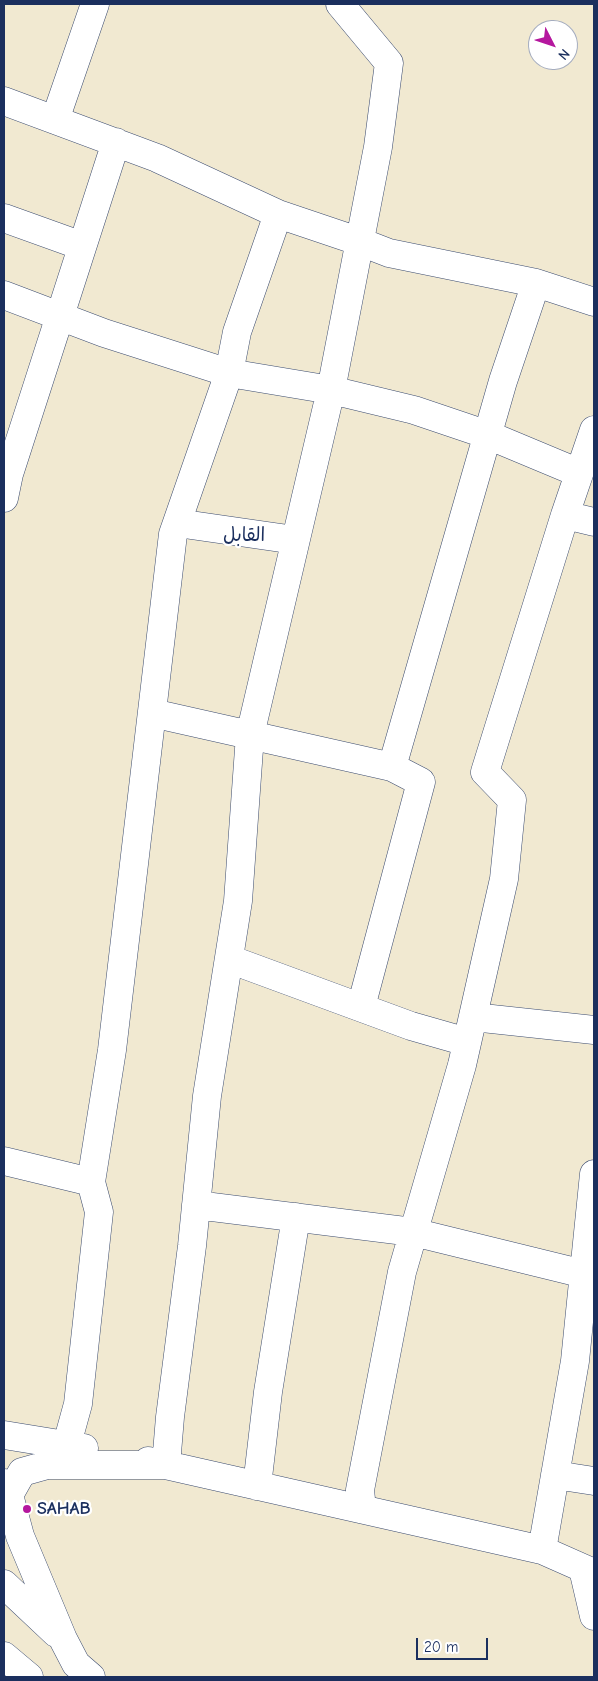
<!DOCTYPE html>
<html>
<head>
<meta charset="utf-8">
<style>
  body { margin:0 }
  #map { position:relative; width:598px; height:1681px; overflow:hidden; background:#f1e9d1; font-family:"Comic Neue",sans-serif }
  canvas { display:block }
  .frame { position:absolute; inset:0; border:5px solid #1b2f5e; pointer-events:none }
  .north { position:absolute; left:528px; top:20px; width:50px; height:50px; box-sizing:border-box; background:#fff; border:1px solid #a4acbf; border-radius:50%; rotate:131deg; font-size:14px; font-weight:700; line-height:20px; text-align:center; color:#1b2f5e }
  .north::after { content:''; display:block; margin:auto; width:18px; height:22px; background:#b5179e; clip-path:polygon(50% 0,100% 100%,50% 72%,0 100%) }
  .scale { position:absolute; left:416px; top:1638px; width:72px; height:22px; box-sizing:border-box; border:2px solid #1b2f5e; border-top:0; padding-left:6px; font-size:15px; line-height:18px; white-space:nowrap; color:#1b2f5e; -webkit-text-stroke:4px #fff; paint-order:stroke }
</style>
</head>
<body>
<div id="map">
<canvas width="598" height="1681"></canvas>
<div class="frame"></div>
<div class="north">N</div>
<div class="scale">20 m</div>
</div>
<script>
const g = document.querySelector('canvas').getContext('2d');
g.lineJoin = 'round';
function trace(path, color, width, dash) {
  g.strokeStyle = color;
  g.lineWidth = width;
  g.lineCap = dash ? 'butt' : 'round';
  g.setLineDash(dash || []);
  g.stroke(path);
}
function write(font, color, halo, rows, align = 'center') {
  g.font = font + ' "Comic Neue","Playpen Sans Arabic",sans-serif';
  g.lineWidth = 4.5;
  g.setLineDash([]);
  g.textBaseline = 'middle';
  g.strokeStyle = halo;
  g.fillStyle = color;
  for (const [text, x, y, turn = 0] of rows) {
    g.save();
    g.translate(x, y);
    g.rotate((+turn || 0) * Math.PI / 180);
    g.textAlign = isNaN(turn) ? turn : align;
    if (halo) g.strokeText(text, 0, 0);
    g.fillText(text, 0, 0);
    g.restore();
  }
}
const minor = new Path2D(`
  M 4,101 L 157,158 L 278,214 L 358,241 L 389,253 L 536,283 L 594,302
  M 55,120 L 95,4
  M 4,218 L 82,246
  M 4,295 L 104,333 L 229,373 L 331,390 L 414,410 L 488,435 L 579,473
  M 4,498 L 9,474 L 116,142
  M 565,515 L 594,522
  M 177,523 L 295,540
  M 152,713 L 392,767 L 421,782 L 361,1007
  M 392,767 L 503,381 L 536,283
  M 229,959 L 411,1026 L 467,1042
  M 473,1017 L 594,1030
  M 4,1161 L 91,1182
  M 196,1205 L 413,1232 L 584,1274
  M 4,1435 L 84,1448
  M 67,1444 L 78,1404 L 99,1212 L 91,1182 L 112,1050 L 173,534 L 229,373 L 237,332 L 278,214
  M 148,1461 L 542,1550 L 594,1573
  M 555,1475 L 594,1481
  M 4,1483 L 9,1495 L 20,1536 L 63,1639 L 76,1664 L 91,1677
  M 257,1486 L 268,1392 L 296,1217
  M 9,1495 L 22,1472 L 47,1465 L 166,1465 L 170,1417 L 192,1246 L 207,1096 L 238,901 L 250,735 L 331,390 L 378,147 L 389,63 L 340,4
  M 362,1509 L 360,1490 L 402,1272 L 462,1065 L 504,879 L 512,800 L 485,772 L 565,515 L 594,430
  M 542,1550 L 575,1361 L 594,1174
  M 583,1569 L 594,1616
  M 4,1584 L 56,1633
  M 4,1656 L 29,1677`);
trace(minor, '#3b4b6f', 29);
trace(minor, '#fff', 28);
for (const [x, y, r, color] of [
  [27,1509,5,"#b5179e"]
]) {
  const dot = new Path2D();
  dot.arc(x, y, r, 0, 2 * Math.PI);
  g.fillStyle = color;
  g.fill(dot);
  trace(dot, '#fff', 2);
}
write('bold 18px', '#1b2f5e', '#fff', [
  ["SAHAB",37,1509]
], 'left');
write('19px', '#1b2f5e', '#fff', [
  ["القابل",244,536]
]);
</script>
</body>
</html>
